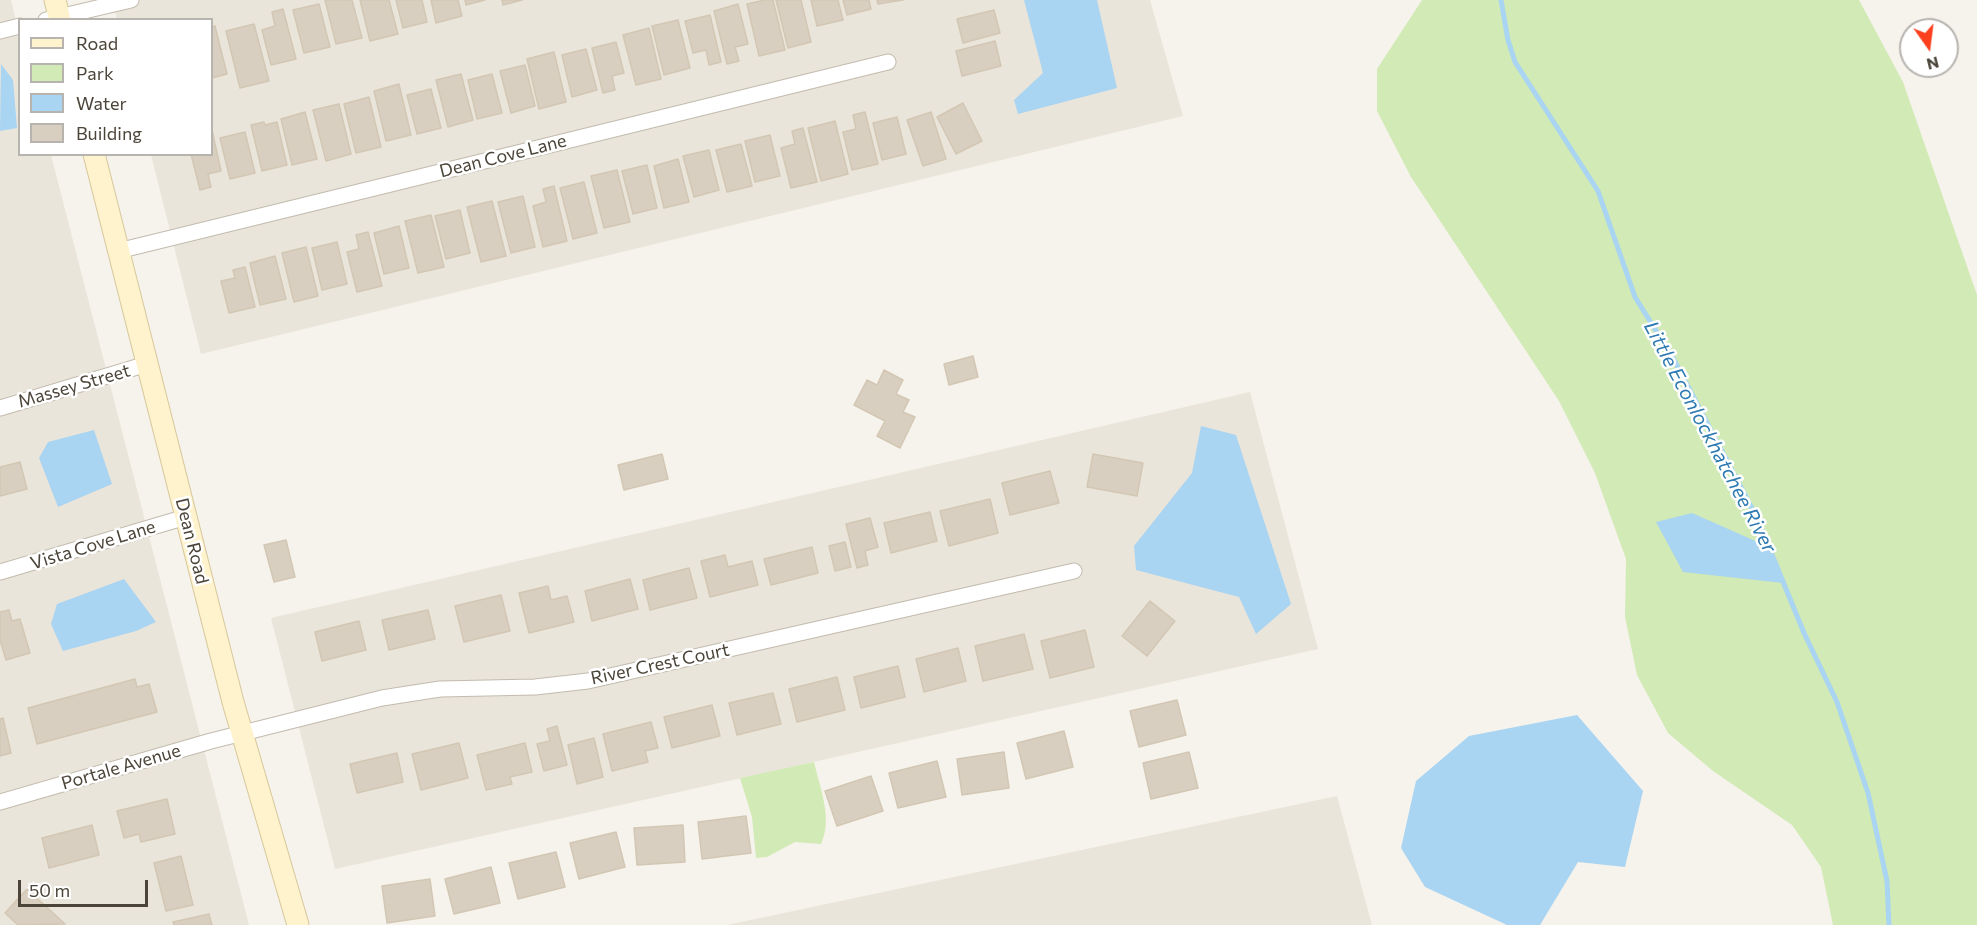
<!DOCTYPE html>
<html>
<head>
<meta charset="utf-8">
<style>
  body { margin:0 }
  #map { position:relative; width:1977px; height:925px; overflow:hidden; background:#f6f3ec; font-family:Commissioner,sans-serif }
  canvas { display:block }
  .legend { position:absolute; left:18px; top:18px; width:195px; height:138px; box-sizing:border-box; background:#fff; border:2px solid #b7b4b0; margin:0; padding:8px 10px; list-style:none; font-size:18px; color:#4b4439 }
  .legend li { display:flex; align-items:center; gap:12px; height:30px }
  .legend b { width:30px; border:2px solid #b7b4b0 }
  .north { position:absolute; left:1899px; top:18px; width:60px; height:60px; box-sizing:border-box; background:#fff; border:2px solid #b7b4b0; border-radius:50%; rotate:166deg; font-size:16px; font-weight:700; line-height:24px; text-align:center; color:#4b4439 }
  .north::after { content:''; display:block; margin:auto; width:21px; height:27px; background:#fc3f1d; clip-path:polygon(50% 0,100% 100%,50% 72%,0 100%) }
  .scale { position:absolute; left:18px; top:880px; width:130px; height:27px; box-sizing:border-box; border:3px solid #4b4439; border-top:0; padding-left:8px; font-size:18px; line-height:21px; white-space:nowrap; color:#4b4439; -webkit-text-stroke:4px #fff; paint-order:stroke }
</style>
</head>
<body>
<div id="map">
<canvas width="1977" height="925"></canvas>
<ul class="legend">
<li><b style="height:8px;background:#fff3cd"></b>Road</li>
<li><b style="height:16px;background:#d2eab5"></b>Park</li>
<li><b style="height:16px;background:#a9d4f2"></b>Water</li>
<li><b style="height:16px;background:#d8cfc1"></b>Building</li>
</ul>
<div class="north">N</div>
<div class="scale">50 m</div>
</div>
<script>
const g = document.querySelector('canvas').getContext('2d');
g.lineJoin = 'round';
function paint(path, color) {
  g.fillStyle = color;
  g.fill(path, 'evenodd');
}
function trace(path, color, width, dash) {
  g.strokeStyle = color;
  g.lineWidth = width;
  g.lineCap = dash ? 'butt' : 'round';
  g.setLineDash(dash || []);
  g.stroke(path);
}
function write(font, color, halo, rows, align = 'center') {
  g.font = font + ' Commissioner,sans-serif';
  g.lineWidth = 5;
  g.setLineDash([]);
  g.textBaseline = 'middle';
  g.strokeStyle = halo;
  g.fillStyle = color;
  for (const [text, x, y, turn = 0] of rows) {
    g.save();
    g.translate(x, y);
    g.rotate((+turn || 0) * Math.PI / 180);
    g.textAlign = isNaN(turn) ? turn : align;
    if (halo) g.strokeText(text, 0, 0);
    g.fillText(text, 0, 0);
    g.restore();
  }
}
paint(new Path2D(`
  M 0,0 L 11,0 L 19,33 L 20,154 L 51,155 L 249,925 L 0,925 Z
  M 112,0 L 1150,0 L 1183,116 L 201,354 L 151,155 L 212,154 L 212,20 L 117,19 Z
  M 1250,392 L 1318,649 L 335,869 L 271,618 Z
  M 1337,796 L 1372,925 L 727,925 Z`), '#eae5da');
paint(new Path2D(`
  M 1422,0 L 1859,0 L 1903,82 L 1977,295 L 1977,925 L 1833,925 L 1821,867 L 1792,825 L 1713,771 L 1668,733 L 1637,675 L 1625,617 L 1626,559 L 1595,473 L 1559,401 L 1411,177 L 1377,111 L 1377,69 Z
  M 814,762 C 820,788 833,819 821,844 L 795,842 L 767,857 L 756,858 L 752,817 L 740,778 Z`), '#d2eab5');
paint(new Path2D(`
  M 1024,0 L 1097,0 L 1117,88 L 1018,114 L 1014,100 L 1043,73 Z
  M 1,64 L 13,80 L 17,128 L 0,131 Z
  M 1201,426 L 1236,435 L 1291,604 L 1256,634 L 1239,597 L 1136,570 L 1134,546 L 1192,473 Z
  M 94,430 L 112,484 L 58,507 L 39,458 L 48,442 Z
  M 1692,513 L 1769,547 L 1783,583 L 1683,572 L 1656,522 Z
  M 124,579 L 156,622 L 136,631 L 63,651 L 51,624 L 57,604 Z
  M 1577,715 L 1643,791 L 1625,867 L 1578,862 L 1540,925 L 1507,925 L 1425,887 L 1401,848 L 1416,781 L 1469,736 Z`), '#a9d4f2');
trace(new Path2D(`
  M 1501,0 L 1508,40 L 1515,62 L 1598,191 L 1635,297 L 1673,358 L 1757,518 L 1804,633 L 1837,702 L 1868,793 L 1887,881 L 1889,925`), '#a9d4f2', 5);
const building = new Path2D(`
  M 325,0 L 352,0 L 362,38 L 336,44 Z
  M 360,0 L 389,0 L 398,34 L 370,41 Z
  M 396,0 L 422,0 L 427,22 L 403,28 Z
  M 431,0 L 458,0 L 462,16 L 436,23 Z
  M 465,0 L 485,0 L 466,5 Z
  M 502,0 L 522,0 L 503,5 Z
  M 765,0 L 773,0 L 785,50 L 759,56 L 747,4 Z
  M 776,0 L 801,0 L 811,42 L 788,48 Z
  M 811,0 L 838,0 L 843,20 L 817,26 Z
  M 843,0 L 869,0 L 871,9 L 847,15 Z
  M 877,0 L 903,0 L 878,4 Z
  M 319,4 L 330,47 L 304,53 L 293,10 Z
  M 738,4 L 748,44 L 735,47 L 739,61 L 727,64 L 714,11 Z
  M 283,9 L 296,59 L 271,65 L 262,30 L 275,26 L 272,12 Z
  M 994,10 L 1000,33 L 963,43 L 957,19 Z
  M 710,15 L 721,62 L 709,65 L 706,50 L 693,53 L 685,21 Z
  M 678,20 L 690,68 L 664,75 L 652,26 Z
  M 254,24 L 269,81 L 240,88 L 226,31 Z
  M 215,26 L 227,74 L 212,78 L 212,27 Z
  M 649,28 L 661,79 L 636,85 L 623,35 Z
  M 995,41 L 1001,66 L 962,76 L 956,51 Z
  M 616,42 L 624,73 L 612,76 L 615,90 L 603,93 L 592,48 Z
  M 586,49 L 597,90 L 572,97 L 562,55 Z
  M 554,52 L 566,102 L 539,109 L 527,59 Z
  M 525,65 L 535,106 L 511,113 L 500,71 Z
  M 461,74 L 473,120 L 448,127 L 436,80 Z
  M 492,74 L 502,113 L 477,119 L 468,80 Z
  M 399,84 L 411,135 L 386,141 L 374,91 Z
  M 431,89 L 441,128 L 417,134 L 407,95 Z
  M 369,97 L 381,147 L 356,153 L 344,104 Z
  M 963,103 L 982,141 L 956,154 L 937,117 Z
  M 339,104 L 351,154 L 326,161 L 313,110 Z
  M 305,112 L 317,159 L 292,165 L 281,119 Z
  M 865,112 L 878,164 L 852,170 L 843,132 L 856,129 L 853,115 Z
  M 931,112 L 946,159 L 923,166 L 907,120 Z
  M 897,117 L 906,154 L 882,160 L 873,123 Z
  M 835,121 L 848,174 L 821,181 L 808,128 Z
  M 264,122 L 265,125 L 277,122 L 287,165 L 262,171 L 251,125 Z
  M 803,128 L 817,182 L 791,188 L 781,148 L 795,144 L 792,131 Z
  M 212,130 L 221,171 L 208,174 L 211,187 L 200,190 L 191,154 L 212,154 Z
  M 245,132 L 255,173 L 230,179 L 220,138 Z
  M 770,135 L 780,176 L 755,182 L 745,141 Z
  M 741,144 L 752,186 L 727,192 L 716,150 Z
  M 709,150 L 719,190 L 694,197 L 683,156 Z
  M 678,159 L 689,202 L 664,208 L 654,166 Z
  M 647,165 L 657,208 L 633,214 L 622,171 Z
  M 617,170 L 630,222 L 604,228 L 591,176 Z
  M 584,182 L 597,233 L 573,239 L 560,188 Z
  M 554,186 L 567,241 L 543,247 L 533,206 L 546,202 L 543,189 Z
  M 523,196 L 535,247 L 511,253 L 498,202 Z
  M 492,201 L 506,256 L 481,262 L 467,207 Z
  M 460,210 L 470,253 L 446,259 L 435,216 Z
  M 431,215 L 444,267 L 418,273 L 405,221 Z
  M 399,226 L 409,268 L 384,274 L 374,233 Z
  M 368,232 L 382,286 L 357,292 L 347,252 L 359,249 L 356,235 Z
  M 337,242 L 347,284 L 322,290 L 312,248 Z
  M 306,247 L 318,296 L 294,302 L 282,253 Z
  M 275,256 L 286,299 L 260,305 L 250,263 Z
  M 245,267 L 255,307 L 229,313 L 221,281 L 235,278 L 233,270 Z
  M 973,356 L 978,377 L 949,385 L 944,364 Z
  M 884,370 L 903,380 L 896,394 L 909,400 L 903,412 L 915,417 L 900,448 L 877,436 L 885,421 L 854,405 L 867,380 L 877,385 Z
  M 662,454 L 668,479 L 624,490 L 618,465 Z
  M 1093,454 L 1143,463 L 1137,496 L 1087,487 Z
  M 20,462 L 27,489 L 0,496 L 0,467 Z
  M 1050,471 L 1059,503 L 1010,515 L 1002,483 Z
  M 990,499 L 998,533 L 949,546 L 940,511 Z
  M 930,512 L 937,541 L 891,553 L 884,523 Z
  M 870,518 L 878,547 L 865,551 L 868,565 L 857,568 L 846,524 Z
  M 286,540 L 295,577 L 274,582 L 264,545 Z
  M 845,542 L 851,567 L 835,571 L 829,546 Z
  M 812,547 L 818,573 L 771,585 L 764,559 Z
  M 725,555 L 728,567 L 752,561 L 758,585 L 710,597 L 701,561 Z
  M 689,568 L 697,598 L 650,610 L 643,580 Z
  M 630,579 L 638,609 L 592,621 L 585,591 Z
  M 548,586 L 551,600 L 567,596 L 574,622 L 529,633 L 519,593 Z
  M 501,595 L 510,631 L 464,642 L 455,606 Z
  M 1150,601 L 1175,621 L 1147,656 L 1122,636 Z
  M 9,610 L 12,621 L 20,619 L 30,653 L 6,660 L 0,640 L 0,612 Z
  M 428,610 L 435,639 L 389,650 L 382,620 Z
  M 359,621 L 366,650 L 322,661 L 315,632 Z
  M 1085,630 L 1094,667 L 1050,678 L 1041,641 Z
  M 1024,634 L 1033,669 L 983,681 L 975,646 Z
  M 958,648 L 966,681 L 924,692 L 916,659 Z
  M 898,666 L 905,697 L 861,708 L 854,677 Z
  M 837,677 L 845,710 L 797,722 L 789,689 Z
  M 135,679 L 137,687 L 149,684 L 157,712 L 37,744 L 28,708 Z
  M 773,693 L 781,724 L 737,735 L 729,703 Z
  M 1177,700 L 1186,735 L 1139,747 L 1130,711 Z
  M 712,705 L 720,736 L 672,748 L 664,717 Z
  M 3,718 L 11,753 L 0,756 L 0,719 Z
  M 651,722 L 658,748 L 645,751 L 648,762 L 612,771 L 603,734 Z
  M 557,726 L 567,765 L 544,771 L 537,744 L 550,741 L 547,729 Z
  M 1064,731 L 1073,767 L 1026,779 L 1017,743 Z
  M 594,738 L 603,777 L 577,784 L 568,745 Z
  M 459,743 L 468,778 L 421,790 L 412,754 Z
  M 525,743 L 532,772 L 510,777 L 512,784 L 486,790 L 477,755 Z
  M 1004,752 L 1009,788 L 962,795 L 957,759 Z
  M 1189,752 L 1198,788 L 1151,799 L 1143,763 Z
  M 397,753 L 403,782 L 357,793 L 350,764 Z
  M 937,761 L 946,797 L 898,808 L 889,773 Z
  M 871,776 L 883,811 L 837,826 L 825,791 Z
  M 167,799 L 175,834 L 141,842 L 139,834 L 124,838 L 117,811 Z
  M 746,816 L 751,853 L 702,859 L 698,822 Z
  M 92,825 L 99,855 L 49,868 L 42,838 Z
  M 683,825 L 685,862 L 637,865 L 634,828 Z
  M 616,832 L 625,867 L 579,879 L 570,843 Z
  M 556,852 L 565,887 L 518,899 L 509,863 Z
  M 181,856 L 193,905 L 166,911 L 154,863 Z
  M 491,867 L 500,903 L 454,914 L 445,879 Z
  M 430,879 L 435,916 L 387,923 L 382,886 Z
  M 27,889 L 65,924 L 18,925 L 5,913 Z
  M 209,914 L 212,925 L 174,925 L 173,922 Z`);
paint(building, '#d8cfc1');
trace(building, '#d3c7b4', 1.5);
const minor = new Path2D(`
  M 46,20 L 131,0
  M 0,31 L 20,26
  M 118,251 L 888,62
  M 0,408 L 147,364
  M 0,572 L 186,517
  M 0,802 L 211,741 L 382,698 L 440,689 L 535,687 L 588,681 L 1074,571`);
const secondary = new Path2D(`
  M 55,0 L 60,20
  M 94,154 L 233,702 L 298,925`);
trace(minor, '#c2bbae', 17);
trace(secondary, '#d6c79b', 23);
trace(minor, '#fff', 15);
trace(secondary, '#fff3cd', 21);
write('18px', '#4b4439', '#fff', [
  ["Dean Cove Lane",503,156,-14],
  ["Massey Street",74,386,-16],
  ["Dean Road",192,541,76],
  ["Vista Cove Lane",93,545,-17],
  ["River Crest Court",660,664,-12],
  ["Portale Avenue",121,767,-16]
]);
write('italic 20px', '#2e7ab2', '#fff', [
  ["Little Econlockhatchee River",1710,437,62]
]);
</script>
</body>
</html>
